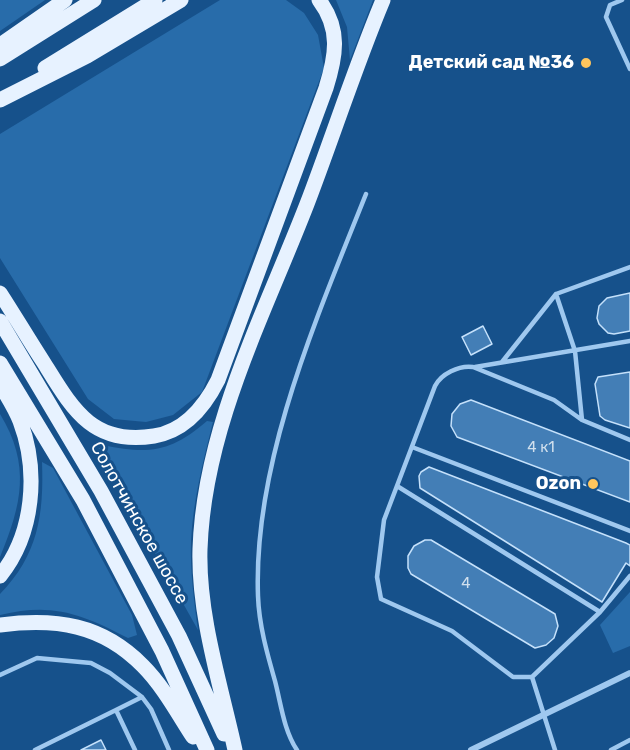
<!DOCTYPE html>
<html>
<head>
<meta charset="utf-8">
<style>
  body { margin:0 }
  canvas { display:block; background:#16518b }
</style>
</head>
<body>
<canvas width="630" height="750"></canvas>
<script>
const g = document.querySelector('canvas').getContext('2d');
g.lineJoin = 'round';
function paint(path, color) {
  g.fillStyle = color;
  g.fill(path, 'evenodd');
}
function trace(path, color, width, dash) {
  g.strokeStyle = color;
  g.lineWidth = width;
  g.lineCap = dash ? 'butt' : 'round';
  g.setLineDash(dash || []);
  g.stroke(path);
}
function write(font, color, halo, rows, align = 'center') {
  g.font = font + ' Rubik,sans-serif';
  g.lineWidth = 6;
  g.setLineDash([]);
  g.textBaseline = 'middle';
  g.strokeStyle = halo;
  g.fillStyle = color;
  for (const [text, x, y, turn = 0] of rows) {
    g.save();
    g.translate(x, y);
    g.rotate((+turn || 0) * Math.PI / 180);
    g.textAlign = isNaN(turn) ? turn : align;
    if (halo) g.strokeText(text, 0, 0);
    g.fillText(text, 0, 0);
    g.restore();
  }
}
paint(new Path2D(`
  M 0,0 L 45,0 L 0,31 Z
  M 220,0 L 286,0 L 304,13 L 318,35 L 324,68 L 202,392 L 173,415 L 146,422 L 114,419 L 88,399 L 0,258 L 0,134 Z
  M 336,0 L 373,0 L 350,60 L 347,27 Z
  M 0,414 C 31,465 22,504 0,557 Z
  M 207,421 L 213,422 C 203,461 193,501 191,541 C 190,571 194,601 198,630 L 97,450 L 103,445 C 149,455 171,452 207,421 Z
  M 42,462 L 53,468 L 132,615 L 137,635 L 128,638 C 82,614 52,602 0,615 L 0,594 C 38,555 44,515 42,462 Z
  M 630,592 L 630,646 L 613,653 L 600,625 Z`), '#286caa');
const building = new Path2D(`
  M 630,293 L 630,331 L 614,334 L 608,333 L 599,324 L 597,318 L 599,306 L 607,298 Z
  M 483,326 L 492,344 L 471,355 L 462,337 Z
  M 630,372 L 630,428 L 605,420 L 600,416 L 595,384 L 598,377 Z
  M 471,400 L 630,461 L 630,502 L 457,437 L 451,426 L 452,414 L 460,404 Z
  M 429,467 L 626,543 L 630,545 L 630,566 L 626,563 L 602,602 L 420,488 L 419,476 L 421,472 Z
  M 425,540 L 431,540 L 555,614 L 558,626 L 554,638 L 546,645 L 535,648 L 411,574 L 408,568 L 408,556 L 414,546 Z
  M 101,740 L 106,750 L 81,750 Z`);
paint(building, '#437eb6');
trace(building, '#c5e1fb', 1.5);
trace(new Path2D(`
  M 622,0 L 610,5 L 606,17 L 630,69
  M 556,294 L 575,351 L 582,420
  M 502,362 L 556,294 L 630,267
  M 475,367 L 630,341
  M 412,447 L 630,531
  M 397,486 L 600,612
  M 0,675 L 37,658 L 91,663 L 110,673 L 142,697 L 151,709 L 169,750
  M 532,677 L 600,612 L 630,576
  M 35,750 L 116,710
  M 135,750 L 116,710 L 142,697
  M 297,750 C 284,731 281,704 275,681 C 267,653 259,625 258,596 C 253,462 317,317 366,194
  M 555,750 L 532,677 L 513,677 L 452,631 L 381,599 L 377,577 L 384,520 L 435,386 C 441,374 459,365 473,367 L 554,400 L 582,420 L 630,440
  M 611,750 L 630,740`), '#9fc8ef', 4.5);
trace(new Path2D(`
  M 471,750 L 630,673`), '#9fc8ef', 6);
trace(new Path2D(`
  M 0,45 L 65,0
  M 0,59 L 94,0
  M 45,68 L 155,0
  M 0,100 L 87,56 L 181,0
  M 0,293 C 15,316 29,340 44,363 C 72,408 92,446 154,436 C 185,431 205,406 218,380 L 326,88 C 336,56 341,29 319,0
  M 0,321 L 101,491 L 179,636 L 224,734
  M 0,363 L 83,500 L 162,651 L 207,750
  M 0,384 C 7,396 15,408 20,421 C 39,471 34,534 0,576
  M 0,625 C 56,618 102,624 143,666 C 163,686 178,714 193,737
  M 235,750 C 221,686 198,615 200,549 C 204,428 264,315 307,204 C 333,136 355,67 383,0`), '#e7f2ff', 15);
for (const [x, y, r, color] of [
  [586,63,6,"#ffc55d"],
  [593,484,6,"#ffc55d"]
]) {
  const dot = new Path2D();
  dot.arc(x, y, r, 0, 2 * Math.PI);
  g.fillStyle = color;
  g.fill(dot);
  trace(dot, '#16518b', 2);
}
write('15px', '#d0dfed', null, [
  ["4 к1",541,448],
  ["4",466,584]
]);
write('bold 18px', '#fff', '#16518b', [
  ["Детский сад №36",574,63],
  ["Ozon",581,484]
], 'right');
write('18px', '#fff', '#16518b', [
  ["Солотчинское шоссе",139,523,61]
]);
</script>
</body>
</html>
